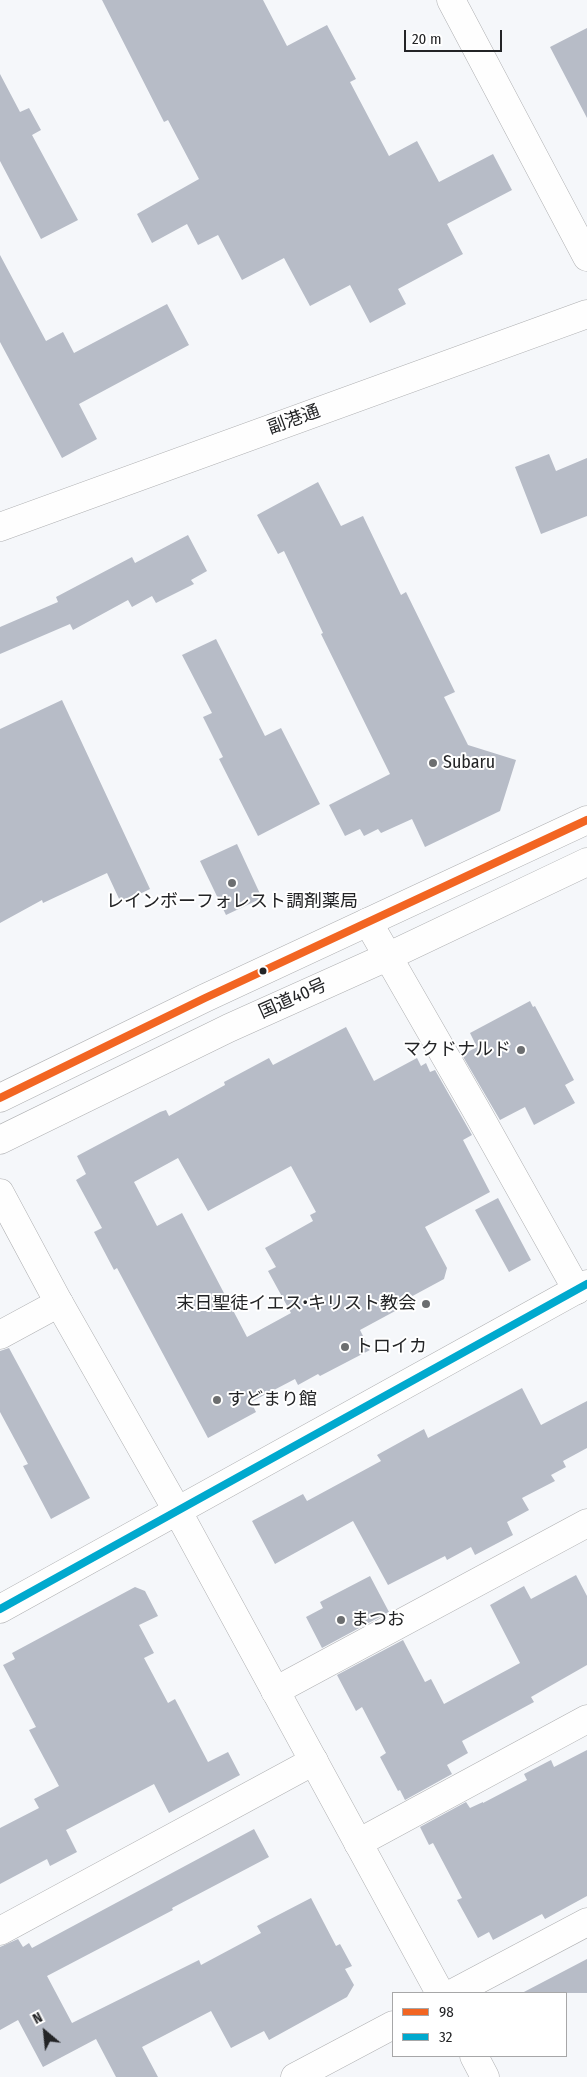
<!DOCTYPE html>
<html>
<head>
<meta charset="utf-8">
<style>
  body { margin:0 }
  #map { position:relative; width:587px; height:2077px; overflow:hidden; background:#f5f7fa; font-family:"Fira Sans Condensed",sans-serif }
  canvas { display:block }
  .legend { position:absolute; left:392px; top:1992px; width:175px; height:65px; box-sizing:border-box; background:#fff; border:1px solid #a7a7a8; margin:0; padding:6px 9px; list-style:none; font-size:15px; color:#232426 }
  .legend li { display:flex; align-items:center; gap:10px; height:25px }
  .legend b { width:25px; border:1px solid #a7a7a8 }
  .north { position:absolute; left:20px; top:2007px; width:50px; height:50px; -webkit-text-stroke:4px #fff; paint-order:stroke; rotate:332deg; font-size:14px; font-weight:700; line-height:20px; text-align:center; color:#232426 }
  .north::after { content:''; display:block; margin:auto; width:18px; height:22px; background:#232426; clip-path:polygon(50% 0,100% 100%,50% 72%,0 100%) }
  .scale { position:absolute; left:404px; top:30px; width:98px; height:22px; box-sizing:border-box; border:2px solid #232426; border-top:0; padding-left:6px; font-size:15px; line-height:18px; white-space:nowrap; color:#232426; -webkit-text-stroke:4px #fff; paint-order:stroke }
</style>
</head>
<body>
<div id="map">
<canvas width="587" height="2077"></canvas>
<ul class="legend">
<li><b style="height:6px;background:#f26522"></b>98</li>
<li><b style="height:6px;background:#00a9ce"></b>32</li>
</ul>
<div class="north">N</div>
<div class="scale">20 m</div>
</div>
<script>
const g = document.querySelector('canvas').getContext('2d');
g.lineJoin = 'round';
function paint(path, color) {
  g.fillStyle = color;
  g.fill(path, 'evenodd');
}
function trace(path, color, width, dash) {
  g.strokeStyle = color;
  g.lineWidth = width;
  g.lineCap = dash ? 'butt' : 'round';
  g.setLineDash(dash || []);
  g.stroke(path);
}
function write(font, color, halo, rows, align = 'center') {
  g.font = font + ' "Fira Sans Condensed","Noto Sans JP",sans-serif';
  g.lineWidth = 4;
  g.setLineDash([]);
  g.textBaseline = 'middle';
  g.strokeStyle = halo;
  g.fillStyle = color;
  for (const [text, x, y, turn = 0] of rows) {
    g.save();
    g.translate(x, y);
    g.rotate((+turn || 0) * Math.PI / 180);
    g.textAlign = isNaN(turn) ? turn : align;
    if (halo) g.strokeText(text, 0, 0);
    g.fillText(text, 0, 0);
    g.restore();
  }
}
paint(new Path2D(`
  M 102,0 L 263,0 L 287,46 L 327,25 L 356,79 L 350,82 L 389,156 L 417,141 L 439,182 L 493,154 L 512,190 L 447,224 L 463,254 L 398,289 L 406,304 L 370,323 L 350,285 L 310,306 L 284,258 L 242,280 L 218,235 L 198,245 L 187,224 L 152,243 L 137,214 L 199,179 L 168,120 L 164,122 Z
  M 587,28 L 587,118 L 550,47 Z
  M 0,74 L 20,112 L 29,108 L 41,130 L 32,135 L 78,220 L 41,239 L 0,161 Z
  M 0,255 L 46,341 L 63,332 L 74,353 L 167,304 L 189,345 L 79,404 L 97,439 L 62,458 L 0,342 Z
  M 549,454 L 556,471 L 587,458 L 587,516 L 541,534 L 515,467 Z
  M 318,482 L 341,526 L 363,516 L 401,595 L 406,592 L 455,692 L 444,697 L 468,745 L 516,760 L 500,811 L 425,847 L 412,819 L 381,833 L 378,829 L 364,836 L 360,829 L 345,836 L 329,805 L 390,774 L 321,634 L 323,633 L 284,551 L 278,554 L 257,515 Z
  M 188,535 L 207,571 L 191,580 L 194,584 L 156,603 L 152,596 L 132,607 L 128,600 L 73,630 L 70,624 L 0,654 L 0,627 L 58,602 L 56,597 L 132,557 L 135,563 Z
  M 216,639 L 265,736 L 281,728 L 320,804 L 258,836 L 219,759 L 223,757 L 203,717 L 212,713 L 182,655 Z
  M 62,700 L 150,889 L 121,903 L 107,873 L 43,903 L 42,900 L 0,923 L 0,729 Z
  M 237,844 L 262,898 L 226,915 L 200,861 Z
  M 530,1001 L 533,1007 L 535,1006 L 574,1080 L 565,1085 L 575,1103 L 534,1125 L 525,1107 L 500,1120 L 462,1055 L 477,1047 L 470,1033 Z
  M 346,1027 L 374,1081 L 417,1058 L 421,1066 L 426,1063 L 430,1072 L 435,1070 L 472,1135 L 463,1140 L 490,1192 L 425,1227 L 447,1268 L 444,1279 L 394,1306 L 397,1310 L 360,1330 L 370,1350 L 320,1376 L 318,1374 L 298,1385 L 295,1379 L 251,1402 L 256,1412 L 208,1438 L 117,1268 L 114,1270 L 94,1232 L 102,1228 L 76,1180 L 86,1174 L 77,1156 L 160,1112 L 166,1110 L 169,1116 L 225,1085 L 224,1082 L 269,1058 L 273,1065 ZM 178,1158 L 208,1211 L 291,1166 L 316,1212 L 310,1215 L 313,1221 L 265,1248 L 276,1267 L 268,1271 L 291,1313 L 247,1337 L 182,1213 L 157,1226 L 134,1182 Z
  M 498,1198 L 531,1260 L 509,1272 L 475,1210 Z
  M 9,1348 L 90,1498 L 51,1519 L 23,1466 L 28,1464 L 0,1412 L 0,1351 Z
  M 522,1388 L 541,1425 L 587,1401 L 587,1448 L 563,1461 L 566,1467 L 551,1475 L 555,1481 L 522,1498 L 529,1510 L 507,1522 L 513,1535 L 475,1555 L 471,1547 L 447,1560 L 445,1556 L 388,1585 L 353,1521 L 275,1564 L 252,1521 L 303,1494 L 307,1501 L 381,1461 L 377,1455 L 424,1429 L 428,1438 Z
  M 576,1575 L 587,1596 L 587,1665 L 531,1697 L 534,1702 L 462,1741 L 468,1753 L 447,1765 L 452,1774 L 405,1800 L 400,1790 L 398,1791 L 380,1757 L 386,1753 L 362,1707 L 356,1711 L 337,1675 L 403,1640 L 425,1682 L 431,1679 L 444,1704 L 520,1663 L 490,1605 L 524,1586 L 531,1599 Z
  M 370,1576 L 389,1612 L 322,1648 L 306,1617 L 323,1608 L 320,1602 Z
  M 135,1587 L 145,1591 L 158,1616 L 139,1625 L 154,1653 L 144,1658 L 168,1703 L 175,1699 L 208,1762 L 228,1752 L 240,1775 L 169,1813 L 154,1784 L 66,1830 L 77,1852 L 50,1866 L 47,1859 L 0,1884 L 0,1828 L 39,1808 L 34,1799 L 59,1786 L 29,1730 L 36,1727 L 3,1665 L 15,1659 L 12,1653 Z
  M 587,1750 L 587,1896 L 545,1919 L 542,1914 L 493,1940 L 489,1932 L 478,1938 L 457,1900 L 462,1898 L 433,1843 L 429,1845 L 420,1827 L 466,1802 L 470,1808 L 483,1802 L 483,1803 L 527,1780 L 524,1774 L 551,1760 L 554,1767 Z
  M 254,1829 L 269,1857 L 172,1908 L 173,1910 L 47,1976 L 72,2023 L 199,1960 L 201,1965 L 261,1933 L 257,1926 L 311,1898 L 336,1946 L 340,1944 L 352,1966 L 345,1969 L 354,1985 L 347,1997 L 269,2040 L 264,2031 L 231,2048 L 211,2011 L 142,2047 L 158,2077 L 116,2077 L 96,2039 L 43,2067 L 18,2020 L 0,2030 L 0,1947 L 18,1939 L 23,1947 L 29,1943 L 32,1948 Z
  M 587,1959 L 587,1993 L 522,1993 Z`), '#b7bcc7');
const minor = new Path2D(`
  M 451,0 L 587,257
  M 368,922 L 475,1108 L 577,1290
  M 0,1335 L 59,1303
  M 275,1691 L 587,1523
  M 358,1843 L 587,1719
  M 0,1931 L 314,1761
  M 453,1993 L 587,1922`);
const tertiary = new Path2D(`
  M 0,527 L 587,314
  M 0,1193 L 59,1303 L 178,1512 L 440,1993
  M 0,1609 L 587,1284
  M 474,2056 L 485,2077
  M 295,2077 L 393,2025`);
const trunk = new Path2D(`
  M 0,1098 L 205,998 L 587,820
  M 0,1140 L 229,1028 L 387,957 L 587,862`);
trace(minor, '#aeafb1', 29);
trace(tertiary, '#aeafb1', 29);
trace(trunk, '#aeafb1', 29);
trace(minor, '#fefefe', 28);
trace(tertiary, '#fefefe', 28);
trace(trunk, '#fefefe', 28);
trace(new Path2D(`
  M 0,1098 L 205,998 L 587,820`), '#f26522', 8);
trace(new Path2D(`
  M 0,1609 L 587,1284`), '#00a9ce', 8);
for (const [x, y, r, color] of [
  [433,763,5,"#6c6e70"],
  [232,883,5,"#6c6e70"],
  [263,971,4.5,"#232426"],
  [521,1050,5,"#6c6e70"],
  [426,1304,5,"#6c6e70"],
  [345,1347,5,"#6c6e70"],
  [217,1400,5,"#6c6e70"],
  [341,1620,5,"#6c6e70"]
]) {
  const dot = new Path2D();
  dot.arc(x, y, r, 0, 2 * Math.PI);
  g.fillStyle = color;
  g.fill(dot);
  trace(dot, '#fff', 2);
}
write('18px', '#232426', '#fff', [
  ["副港通",294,420,-20],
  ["国道40号",293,999,-24]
]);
write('18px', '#232426', '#fff', [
  ["Subaru",443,763],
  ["レインボーフォレスト調剤薬局",232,902,"center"],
  ["マクドナルド",511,1050,"right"],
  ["末日聖徒イエス•キリスト教会",416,1304,"right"],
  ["トロイカ",355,1347],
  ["すどまり館",227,1400],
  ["まつお",351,1620]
], 'left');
</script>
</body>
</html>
